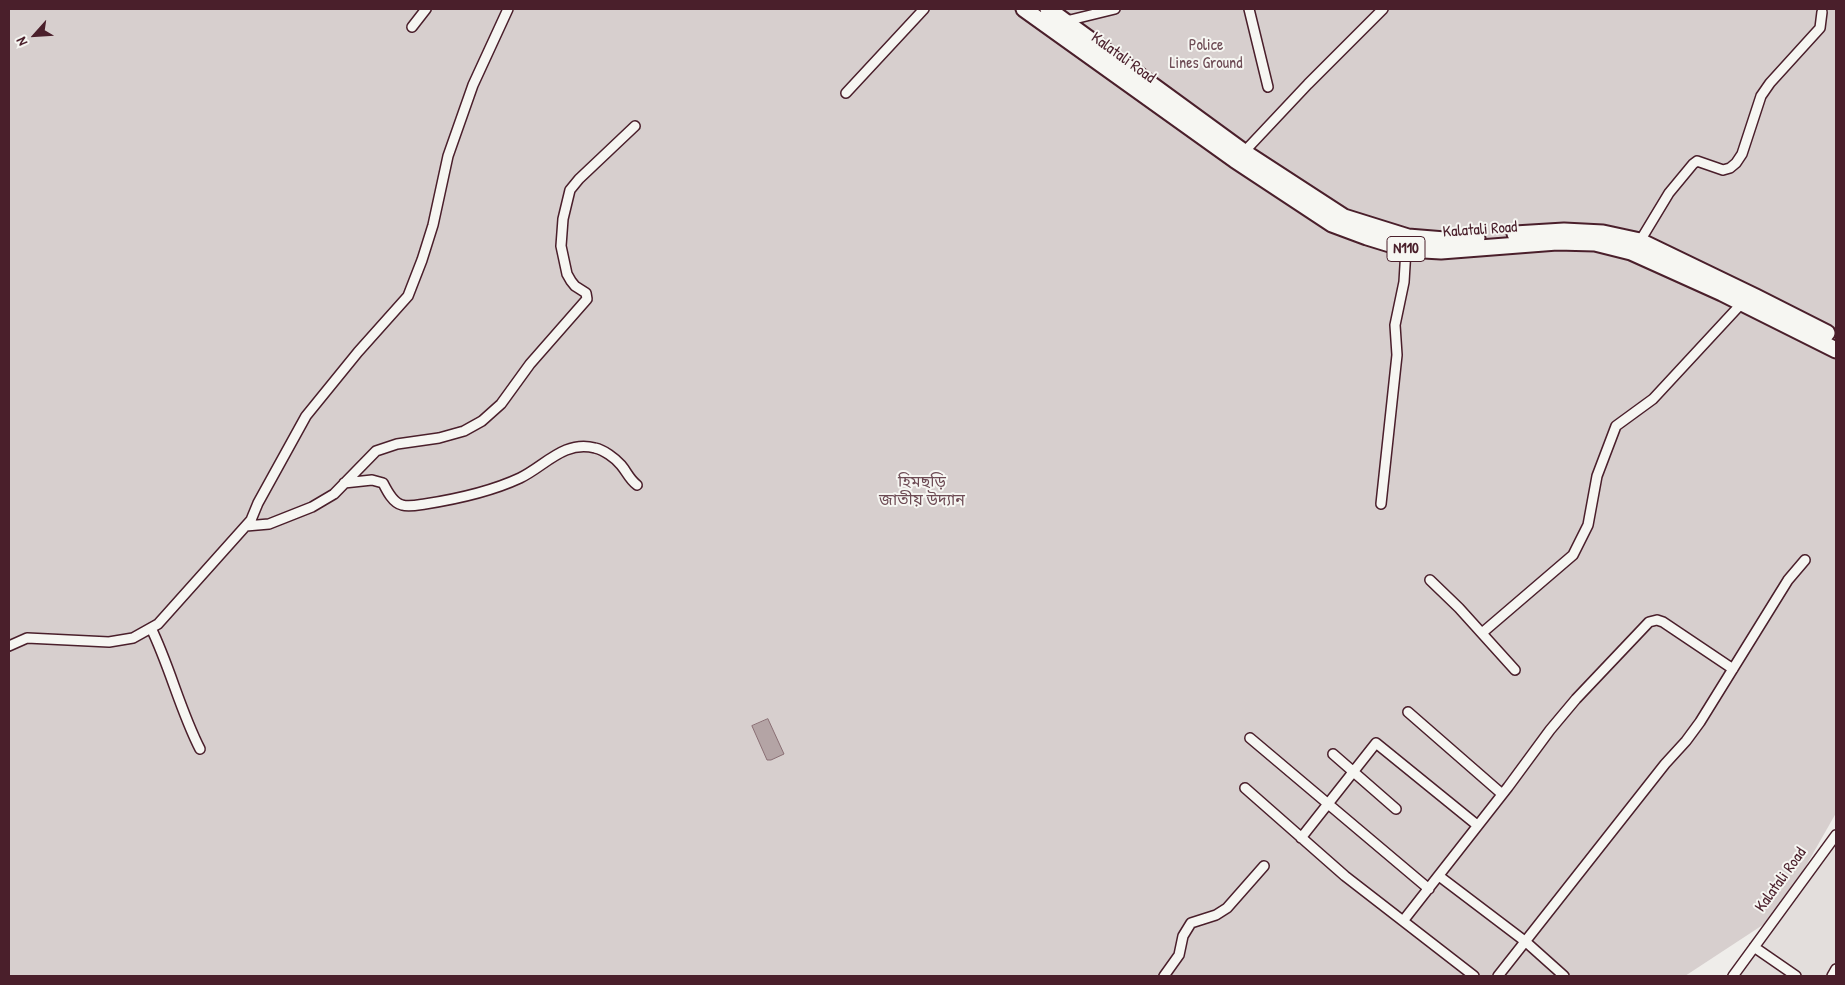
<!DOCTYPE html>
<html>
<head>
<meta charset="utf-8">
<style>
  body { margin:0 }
  #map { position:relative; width:1845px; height:985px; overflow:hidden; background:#efedea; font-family:"Patrick Hand",sans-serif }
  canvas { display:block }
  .frame { position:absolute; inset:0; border:10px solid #4a1f2b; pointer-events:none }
  .north { position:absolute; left:10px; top:10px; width:50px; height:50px; -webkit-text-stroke:4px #f6f6f2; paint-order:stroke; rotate:244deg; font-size:14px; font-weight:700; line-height:20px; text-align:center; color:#4a1f2b }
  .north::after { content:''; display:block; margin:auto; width:18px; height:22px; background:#4a1f2b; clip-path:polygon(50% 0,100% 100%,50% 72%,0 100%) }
</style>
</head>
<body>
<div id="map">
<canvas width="1845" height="985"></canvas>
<div class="frame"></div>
<div class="north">N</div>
</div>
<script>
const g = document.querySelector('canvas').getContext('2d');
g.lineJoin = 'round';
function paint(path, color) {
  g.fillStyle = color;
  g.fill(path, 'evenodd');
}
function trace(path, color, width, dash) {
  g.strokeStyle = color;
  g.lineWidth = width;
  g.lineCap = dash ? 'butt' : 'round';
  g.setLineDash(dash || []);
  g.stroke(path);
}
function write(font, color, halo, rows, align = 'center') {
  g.font = font + ' "Patrick Hand","Noto Sans Bengali",sans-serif';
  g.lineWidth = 4;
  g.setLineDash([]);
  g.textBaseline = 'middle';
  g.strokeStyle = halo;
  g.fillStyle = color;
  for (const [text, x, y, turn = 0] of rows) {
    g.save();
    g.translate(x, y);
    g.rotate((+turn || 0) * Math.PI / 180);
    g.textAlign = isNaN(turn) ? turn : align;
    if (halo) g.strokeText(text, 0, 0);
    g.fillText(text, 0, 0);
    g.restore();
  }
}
paint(new Path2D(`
  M 1836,834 L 1836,976 L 1732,976 Z`), '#e3dedc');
paint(new Path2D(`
  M 9,9 L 1836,9 L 1836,813 L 1778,915 L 1685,976 L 9,976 Z`), '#d7cfce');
const water = new Path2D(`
  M 768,719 L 784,754 L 771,760 L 767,760 L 752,726 Z`);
paint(water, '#b4a4a5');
trace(water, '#8a6f74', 1);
const minor = new Path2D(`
  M 1249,9 L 1268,87
  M 1066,21 L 1115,9
  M 412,27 L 426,9
  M 846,93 L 924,9
  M 1244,152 L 1308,84 L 1383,9
  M 1640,241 L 1669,193 L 1693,164 L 1697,161 L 1723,170 L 1730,168 L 1736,163 L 1742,154 L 1761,96 L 1770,83 L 1820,28 L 1822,12
  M 344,483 L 372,480 L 383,483 C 387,491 393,503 402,505 C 409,507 418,505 425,504 C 457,499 490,492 520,478 C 545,466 564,440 595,448 C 604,450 615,458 621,465 C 627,472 629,479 637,485
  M 1381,504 L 1397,355 L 1395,325 L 1404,282 L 1406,249
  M 246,526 L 269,524 L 312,507 L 334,494 L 376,451 L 397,444 L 439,438 L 464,431 L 482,421 L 501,404 L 530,364 L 587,299 L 586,293 L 575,286 L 571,281 L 567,274 L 561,246 L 563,219 L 570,190 L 579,179 L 635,126
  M 1430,580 L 1459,608 L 1515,670
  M 151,628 C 170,667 180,710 200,749
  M 1482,633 L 1573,555 L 1588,525 L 1597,476 L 1616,426 L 1653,399 L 1742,303
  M 9,646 L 27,638 L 109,642 L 133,638 L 158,624 L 251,520 L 258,503 L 306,416 L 358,352 L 408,296 L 422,260 L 433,225 L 448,156 L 473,85 L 508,9
  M 1408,712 L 1502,794
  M 1250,738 L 1429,889
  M 1333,754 L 1396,809
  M 1245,788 L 1345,876 L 1474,976
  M 1301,838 L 1376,743 L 1477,825
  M 1439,876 L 1526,942 L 1564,976
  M 1403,921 L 1508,787 L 1550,730 L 1576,699 L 1649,622 L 1657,620 L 1663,622 L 1733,669
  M 1754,947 L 1796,976
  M 1164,976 L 1179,955 L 1183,936 L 1191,923 L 1216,915 L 1227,908 L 1264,866
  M 1498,976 L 1665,764 L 1686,741 L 1700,722 L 1788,580 L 1805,560
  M 1733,976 L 1836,835
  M 1832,976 L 1836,969`);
const trunk = new Path2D(`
  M 1024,9 L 1235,160 L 1332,224 L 1367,237 L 1406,249 L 1441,251 L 1557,242 L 1595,243 L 1631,252 L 1722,293 L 1836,350
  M 1048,9 L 1244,152 L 1344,217 L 1408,237 L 1445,240 L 1477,238
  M 1515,234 L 1564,231 L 1603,233 L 1640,241 L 1756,297 L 1827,333`);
trace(minor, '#4a1f2b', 12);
trace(trunk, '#4a1f2b', 19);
trace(minor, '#f6f6f2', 9);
trace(trunk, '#f6f6f2', 15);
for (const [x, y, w] of [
  [1406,249,38]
]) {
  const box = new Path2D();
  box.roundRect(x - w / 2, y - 12.5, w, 25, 4);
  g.fillStyle = '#f6f6f2';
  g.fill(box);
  trace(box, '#4a1f2b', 1);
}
write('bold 15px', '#4a1f2b', null, [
  ["N110",1406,249]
]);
write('16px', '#6d4b54', '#f6f6f2', [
  ["Police",1206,46],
  ["Lines Ground",1206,64],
  ["হিমছড়ি",922,483],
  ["জাতীয় উদ্যান",922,501]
]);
write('16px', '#4a1f2b', '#f6f6f2', [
  ["Kalatali Road",1123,58,36],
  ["Kalatali Road",1480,230,-4],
  ["Kalatali Road",1781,880,-54]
]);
</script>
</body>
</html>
